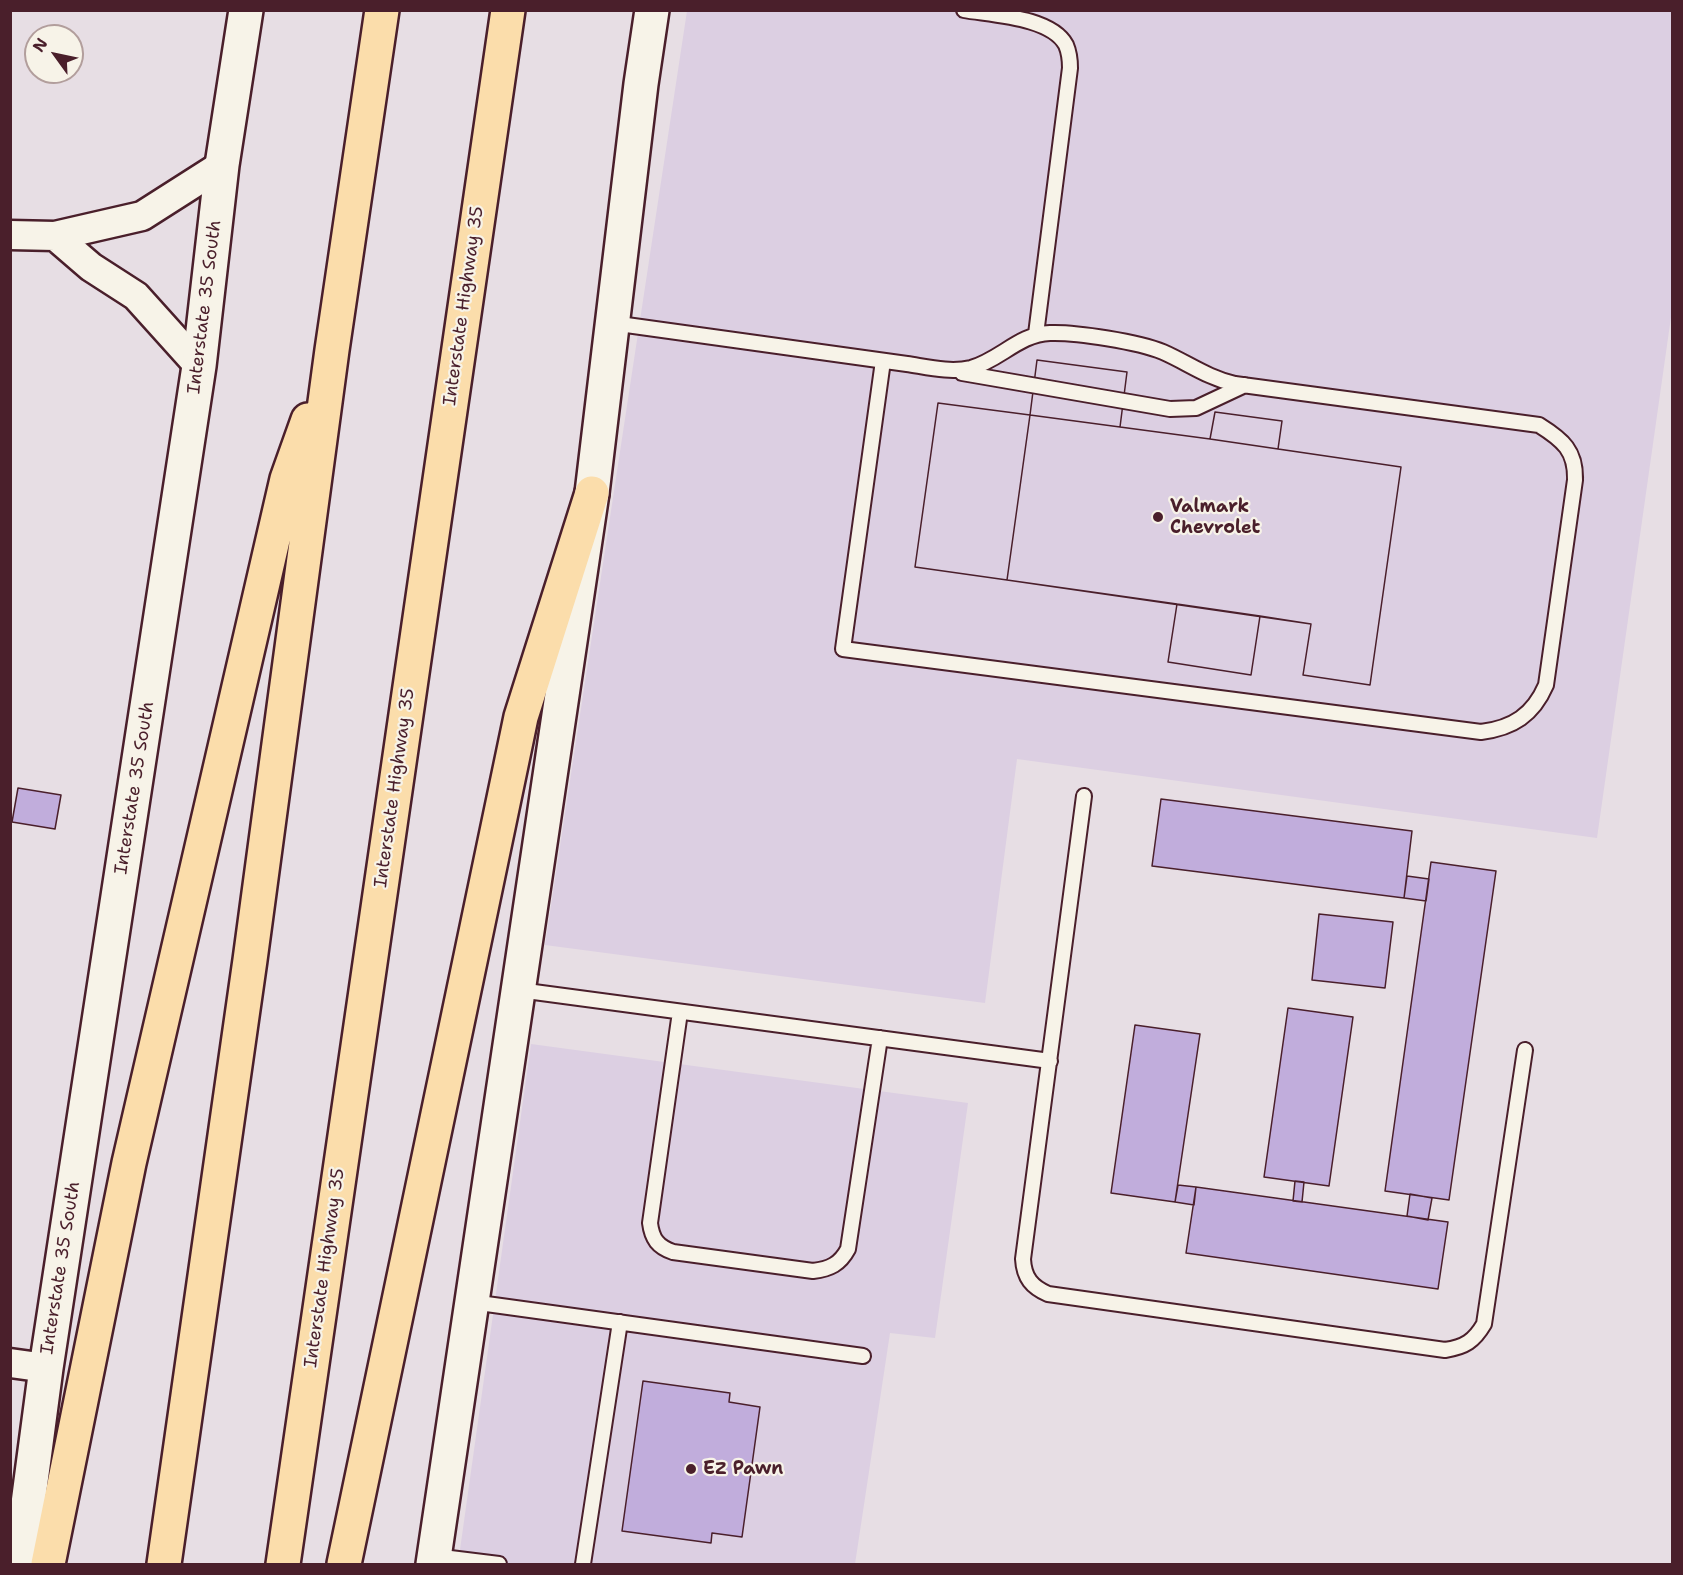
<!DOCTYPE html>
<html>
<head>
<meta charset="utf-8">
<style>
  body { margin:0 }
  #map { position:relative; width:1683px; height:1575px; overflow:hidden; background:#e7dee4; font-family:"Shantell Sans",sans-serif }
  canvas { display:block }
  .frame { position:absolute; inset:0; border:12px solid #4a1f2b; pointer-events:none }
  .north { position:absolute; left:24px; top:24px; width:60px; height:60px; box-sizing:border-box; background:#f7f3e8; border:2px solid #b29e9c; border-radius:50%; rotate:303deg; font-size:16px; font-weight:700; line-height:24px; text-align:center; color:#4a1f2b }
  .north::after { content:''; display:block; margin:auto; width:21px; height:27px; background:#4a1f2b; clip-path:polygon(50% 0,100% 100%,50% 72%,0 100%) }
</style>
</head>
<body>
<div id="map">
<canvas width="1683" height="1575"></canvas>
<div class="frame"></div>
<div class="north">N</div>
</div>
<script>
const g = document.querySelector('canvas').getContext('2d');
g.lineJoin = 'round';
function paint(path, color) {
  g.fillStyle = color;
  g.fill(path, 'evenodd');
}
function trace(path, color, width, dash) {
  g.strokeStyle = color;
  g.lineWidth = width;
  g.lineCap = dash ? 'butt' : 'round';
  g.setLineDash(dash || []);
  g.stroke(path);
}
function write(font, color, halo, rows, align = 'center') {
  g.font = font + ' "Shantell Sans",sans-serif';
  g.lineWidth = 4.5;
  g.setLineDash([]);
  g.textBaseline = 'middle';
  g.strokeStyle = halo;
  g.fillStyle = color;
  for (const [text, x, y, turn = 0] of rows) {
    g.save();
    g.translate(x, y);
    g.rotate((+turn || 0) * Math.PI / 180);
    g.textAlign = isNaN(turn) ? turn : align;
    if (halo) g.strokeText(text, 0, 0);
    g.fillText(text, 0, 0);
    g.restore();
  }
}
paint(new Path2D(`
  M 687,11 L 1672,11 L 1672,310 L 1597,838 L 1017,759 L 985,1003 L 545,945 Z
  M 531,1044 L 968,1103 L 935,1338 L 890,1333 L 855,1564 L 458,1564 Z`), '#dccfe2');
const building = new Path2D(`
  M 1037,360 L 1127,372 L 1120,427 L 1210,439 L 1215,412 L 1282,421 L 1278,449 L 1401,467 L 1370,685 L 1303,675 L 1311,624 L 1260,616 L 1251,675 L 1168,662 L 1177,604 L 915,567 L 938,403 L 1030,415 Z
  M 1037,360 L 1127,372 L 1120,427 L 1030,415 Z
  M 938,403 L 1030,415 L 1007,580 L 915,567 Z
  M 1215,412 L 1282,421 L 1278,449 L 1210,439 Z
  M 1030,415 L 1210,439 L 1401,467 L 1370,685 L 1303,675 L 1311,624 L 1007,580 Z
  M 1177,604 L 1260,616 L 1251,675 L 1168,662 Z
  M 18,788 L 61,795 L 55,829 L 12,822 Z
  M 1161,799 L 1412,831 L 1404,898 L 1152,866 Z
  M 1431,862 L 1496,871 L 1449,1200 L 1385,1191 Z
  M 1407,876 L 1429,879 L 1426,901 L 1404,898 Z
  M 1319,914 L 1393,922 L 1385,988 L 1312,980 Z
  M 1288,1008 L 1353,1017 L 1329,1186 L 1264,1177 Z
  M 1135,1025 L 1200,1034 L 1175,1202 L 1111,1193 Z
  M 1295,1181 L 1304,1182 L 1302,1202 L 1293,1201 Z
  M 1178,1185 L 1196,1187 L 1194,1205 L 1175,1202 Z
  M 1196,1187 L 1448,1222 L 1438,1289 L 1186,1253 Z
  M 1410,1194 L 1432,1198 L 1428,1220 L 1407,1216 Z
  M 643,1381 L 730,1393 L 729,1402 L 760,1407 L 742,1537 L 712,1533 L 711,1543 L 622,1531 Z`);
paint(building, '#c1addc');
trace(building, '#4a1f2b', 1.5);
const service = new Path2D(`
  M 964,10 C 992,15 1051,17 1066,45 C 1069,52 1070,61 1070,68 L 1036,334
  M 612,323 L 907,364 C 927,367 950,373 971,368 C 1000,360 1019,334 1050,333 C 1076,332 1139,342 1163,352 C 1188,363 1208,378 1235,384 L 1539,425 C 1563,440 1576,451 1575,480 L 1546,685 C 1533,715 1513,728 1481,732 L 843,649 L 883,361
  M 962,373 L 1170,409 L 1196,408 L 1245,385
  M 1084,796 L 1023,1259 C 1024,1278 1032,1287 1048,1294 L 1445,1350 C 1465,1347 1474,1341 1484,1324 L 1525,1050
  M 519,990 L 1050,1061
  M 680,1012 L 650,1223 C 652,1239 658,1247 673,1252 L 813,1271 C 830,1269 840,1264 848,1249 L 880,1038
  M 472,1302 L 863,1356
  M 434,1556 L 499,1564
  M 583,1564 L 620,1322`);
const minor = new Path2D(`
  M 10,235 L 55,236 L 142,216 L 222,165
  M 55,236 L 91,267 L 136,296 L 199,366
  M 10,1363 L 46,1368`);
const secondary = new Path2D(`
  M 20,1564 L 46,1368 L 199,366 L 222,165 L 246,10
  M 433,1564 L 592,493 L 641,84 L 652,10`);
const motorway = new Path2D(`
  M 48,1564 L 129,1163 L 287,479 L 308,420
  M 164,1564 L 250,960 L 332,350 L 382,10
  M 283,1564 L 508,10
  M 344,1564 L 521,717 L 592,493`);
trace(service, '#4a1f2b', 18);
trace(minor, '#4a1f2b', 33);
trace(secondary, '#4a1f2b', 38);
trace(motorway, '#4a1f2b', 38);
trace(service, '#f7f3e8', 14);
trace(minor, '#f7f3e8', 28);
trace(secondary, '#f7f3e8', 33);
trace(motorway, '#fbddab', 33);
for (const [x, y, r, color] of [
  [1158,517,6,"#4a1f2b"],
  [691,1469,6,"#4a1f2b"]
]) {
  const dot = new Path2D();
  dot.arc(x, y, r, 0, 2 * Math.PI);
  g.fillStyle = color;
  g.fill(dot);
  trace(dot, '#f7f3e8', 2);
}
write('18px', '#4a1f2b', '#f7f3e8', [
  ["Interstate Highway 35",464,306,-82],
  ["Interstate 35 South",205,307,-83],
  ["Interstate 35 South",135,788,-81],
  ["Interstate Highway 35",395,788,-82],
  ["Interstate 35 South",61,1268,-81],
  ["Interstate Highway 35",325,1268,-82]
]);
write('bold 18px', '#4a1f2b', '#f7f3e8', [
  ["Valmark",1170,507],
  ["Chevrolet",1170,528],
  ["EZ Pawn",703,1469]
], 'left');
</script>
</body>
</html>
